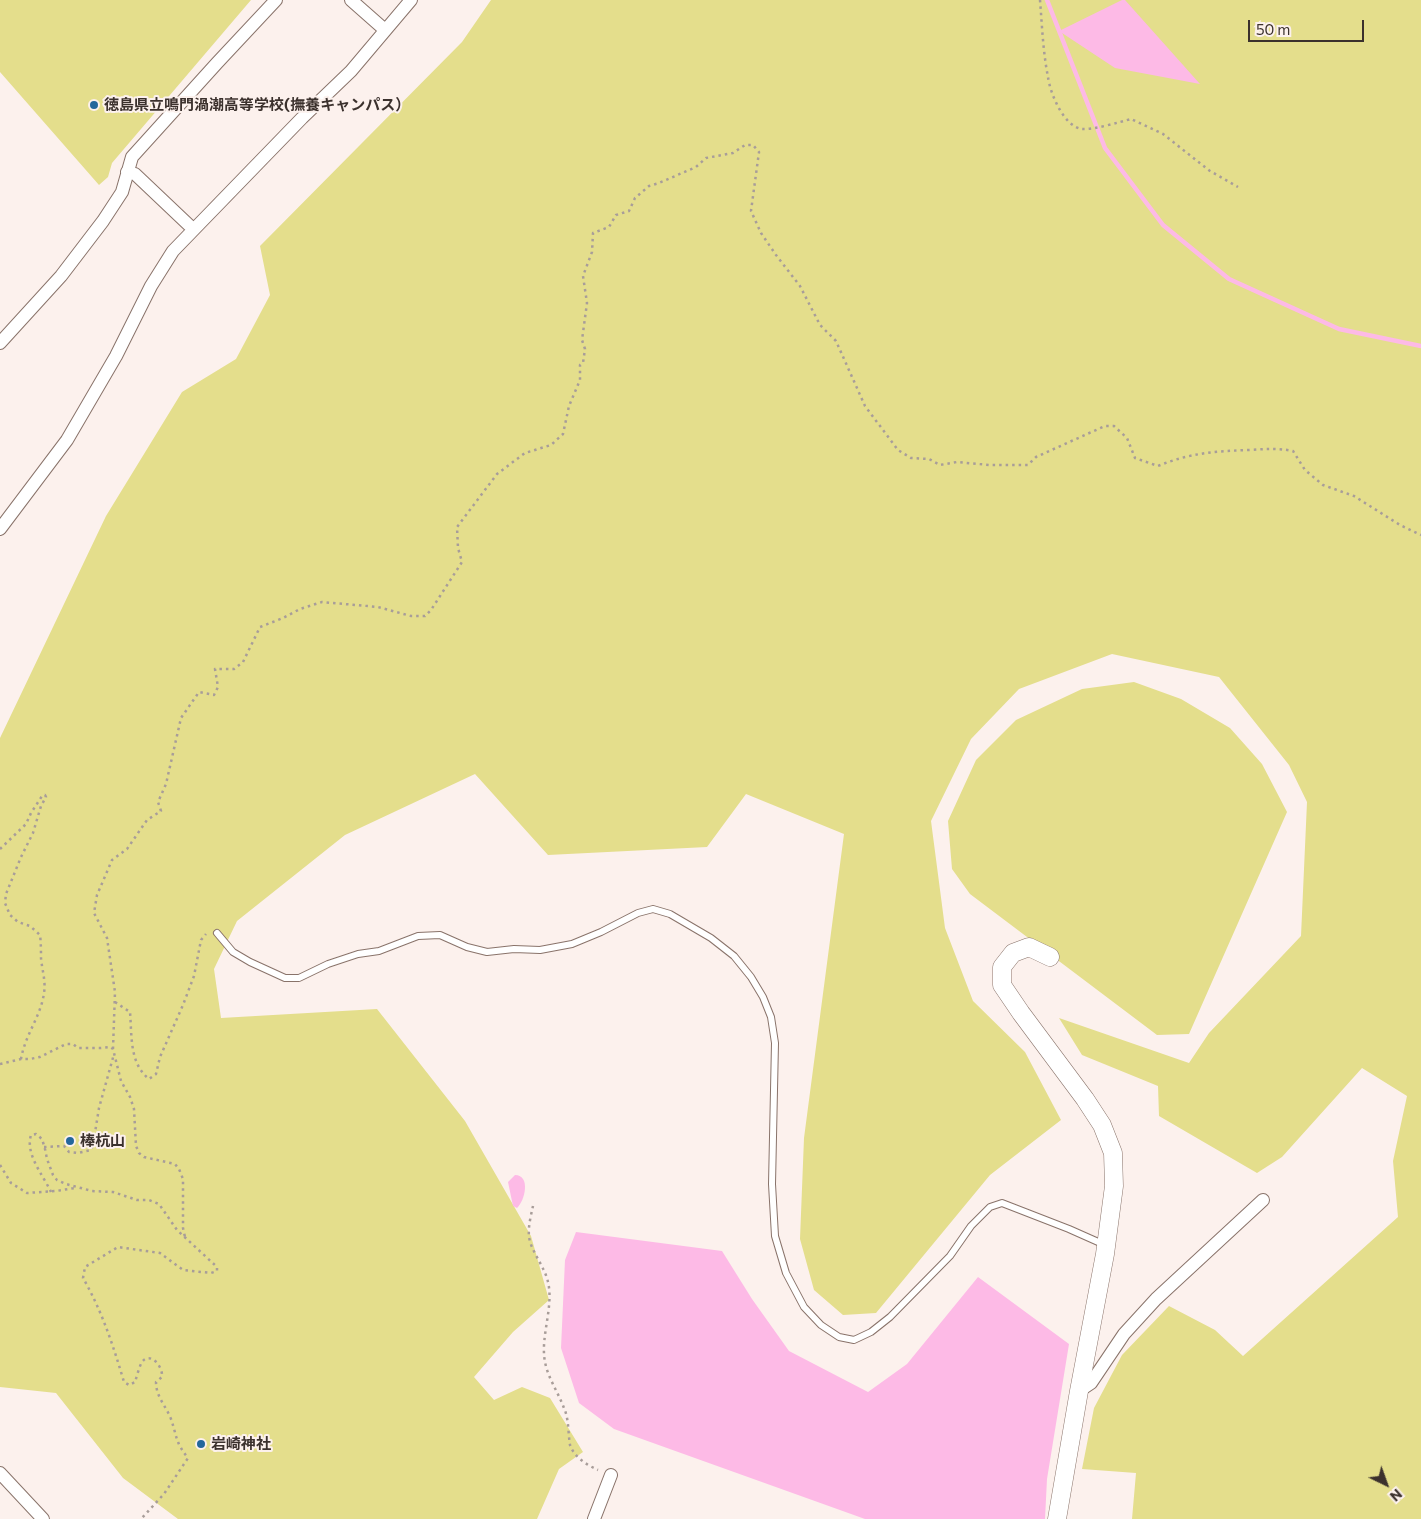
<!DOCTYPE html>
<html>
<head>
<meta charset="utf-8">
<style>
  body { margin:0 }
  #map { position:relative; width:1421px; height:1519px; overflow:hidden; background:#fcf1ed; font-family:Commissioner,sans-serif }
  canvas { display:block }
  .north { position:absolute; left:1361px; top:1459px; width:50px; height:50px; -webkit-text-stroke:4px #fcf1ed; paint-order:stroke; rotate:138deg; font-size:14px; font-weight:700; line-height:20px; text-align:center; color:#3b312d }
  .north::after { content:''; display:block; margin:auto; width:18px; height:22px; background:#3b312d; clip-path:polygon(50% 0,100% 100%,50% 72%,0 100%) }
  .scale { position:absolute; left:1248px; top:20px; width:116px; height:22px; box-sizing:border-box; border:2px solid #3b312d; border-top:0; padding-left:6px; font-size:15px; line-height:18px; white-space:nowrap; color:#3b312d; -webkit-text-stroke:4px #fcf1ed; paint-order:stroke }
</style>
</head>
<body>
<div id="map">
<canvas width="1421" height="1519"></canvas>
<div class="north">N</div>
<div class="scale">50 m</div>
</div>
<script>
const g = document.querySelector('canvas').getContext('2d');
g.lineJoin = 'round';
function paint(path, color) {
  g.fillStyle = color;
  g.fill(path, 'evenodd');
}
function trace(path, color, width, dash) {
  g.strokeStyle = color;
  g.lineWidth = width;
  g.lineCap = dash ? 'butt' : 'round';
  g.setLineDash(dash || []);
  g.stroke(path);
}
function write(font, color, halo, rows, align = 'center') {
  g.font = font + ' Commissioner,"Noto Sans JP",sans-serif';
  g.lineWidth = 4;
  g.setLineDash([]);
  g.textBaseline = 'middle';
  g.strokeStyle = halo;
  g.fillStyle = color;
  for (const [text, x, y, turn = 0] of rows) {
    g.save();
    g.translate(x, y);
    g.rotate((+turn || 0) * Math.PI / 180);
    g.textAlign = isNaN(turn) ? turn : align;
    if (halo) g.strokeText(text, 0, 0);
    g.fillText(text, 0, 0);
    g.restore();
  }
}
paint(new Path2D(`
  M 0,0 L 251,0 L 112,163 L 108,177 L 99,185 L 0,72 Z
  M 491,0 L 1421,0 L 1421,1519 L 1132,1519 L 1136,1473 L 1082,1469 L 1094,1408 L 1122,1355 L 1169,1306 L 1215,1330 L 1243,1356 L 1398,1217 L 1393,1161 L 1407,1096 L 1362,1068 L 1282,1157 L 1257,1173 L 1159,1116 L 1158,1086 L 1082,1055 L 1059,1018 L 1189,1063 L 1209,1033 L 1301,936 L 1307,802 L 1289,765 L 1219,677 L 1112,654 L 1019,689 L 971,739 L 931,821 L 945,928 L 973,1001 L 1025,1052 L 1061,1120 L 990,1175 L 876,1313 L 843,1315 L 814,1290 L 800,1239 L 804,1138 L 844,834 L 746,794 L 707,847 L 548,855 L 475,774 L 345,835 L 237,921 L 214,969 L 221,1018 L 377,1009 L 465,1121 L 531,1236 L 549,1300 L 513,1332 L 474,1377 L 494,1400 L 522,1387 L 550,1398 L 583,1452 L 559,1469 L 537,1519 L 178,1519 L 123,1478 L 56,1393 L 0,1387 L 0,738 L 106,516 L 182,392 L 236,359 L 270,295 L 260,246 L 462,42 Z
  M 1134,682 L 1181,699 L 1230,728 L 1262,764 L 1287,812 L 1189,1034 L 1157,1035 L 970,894 L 952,869 L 948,821 L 976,760 L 1016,720 L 1082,689 Z`), '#e4de8c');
paint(new Path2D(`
  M 1122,0 L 1125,0 L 1200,84 L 1115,68 L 1059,31 Z
  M 515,1175 C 531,1175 525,1201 517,1208 L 513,1206 L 508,1182 Z
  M 576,1232 L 722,1251 L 752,1299 L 789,1351 L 868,1392 L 907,1364 L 978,1277 L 1069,1344 L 1047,1479 L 1045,1519 L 865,1519 L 614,1429 L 579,1403 L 561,1348 L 565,1260 Z`), '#fdbae6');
trace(new Path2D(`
  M 1047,0 L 1105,148 L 1163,225 L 1229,279 L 1339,329 L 1421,346`), '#fdbae6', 4.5);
const lane = new Path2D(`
  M 217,933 L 233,952 L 250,962 L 285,978 L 299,978 L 328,964 L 358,954 L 379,951 L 418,936 L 440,935 L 467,947 L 487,952 L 514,949 L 540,950 L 572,944 L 601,932 L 638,913 L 653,909 L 670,914 L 711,938 L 734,956 L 751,977 L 763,997 L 771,1017 L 775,1043 L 772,1184 L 775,1236 L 786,1273 L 804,1307 L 821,1325 L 839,1337 L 854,1340 L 871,1332 L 890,1317 L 950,1256 L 971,1226 L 990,1207 L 1002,1203 L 1069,1229 L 1105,1245`);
const street = new Path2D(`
  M 351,0 L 385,30
  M 127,172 L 135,174 L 193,229
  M 0,343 L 61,276 L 103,221 L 122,192 L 132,157 L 217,63 L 276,0
  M 0,529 L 67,440 L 116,356 L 151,286 L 173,251 L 302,118 L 351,71 L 411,0
  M 1079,1391 L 1091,1383 L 1124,1334 L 1156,1299 L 1263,1200
  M 0,1473 L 43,1519
  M 594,1519 L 611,1475`);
const secondary = new Path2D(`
  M 1050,957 L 1029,947 L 1013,953 L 1002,967 L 1002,985 L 1021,1013 L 1085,1099 L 1102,1125 L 1113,1153 L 1114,1186 L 1105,1254 L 1079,1391 L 1057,1519`);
trace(lane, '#89736a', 8);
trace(street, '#89736a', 14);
trace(secondary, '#89736a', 19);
trace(new Path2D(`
  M 1040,0 C 1042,25 1043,52 1048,77 C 1050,93 1064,127 1082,129 C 1093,130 1120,122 1131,119 L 1163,134 L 1210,171 L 1238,187
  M 0,849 L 26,824 L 31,813 L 42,796 L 45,795 L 46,797 L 41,806 L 33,833 L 21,857 L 6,894 L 5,903 L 10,915 L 18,922 L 30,926 L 40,935 C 41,943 41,951 41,958 C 42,970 46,981 44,993 C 41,1016 25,1035 21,1059
  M 115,1002 L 130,1012 C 132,1035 129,1063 149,1079 L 156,1074 L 160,1057 L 183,1005 L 194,976 L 201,940 L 206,934
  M 113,1049 L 115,992 L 107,938 L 94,913 L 97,895 L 112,860 L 127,849 L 147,820 L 161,811 L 158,802 L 166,784 L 181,718 L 199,692 L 214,695 L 218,687 L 215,669 L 234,669 L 243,662 L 260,627 L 283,618 L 300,609 L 322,602 L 378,607 L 411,616 L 425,616 L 431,610 L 462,562 L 458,548 L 457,527 L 497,474 L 525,453 L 551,445 L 563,434 L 569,406 L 580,380 L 580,365 L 583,363 L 585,349 L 582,340 L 587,303 L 583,276 L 592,252 L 593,233 L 609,227 L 616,215 L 629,211 L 635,198 L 649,186 L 659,183 L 696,167 L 706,158 L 733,153 L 745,145 L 753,145 L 759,152 L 751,211 L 761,233 L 776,255 L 800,286 L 820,325 L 836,341 L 865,406 L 898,450 L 911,458 L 929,459 L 940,465 L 957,462 L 989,465 L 1028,465 L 1036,457 L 1105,426 L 1114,426 L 1127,438 L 1135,458 L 1158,466 C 1189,453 1217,451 1250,450 C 1265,449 1278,448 1293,451 L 1305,470 L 1323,485 L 1354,496 L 1400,525 L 1421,535
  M 0,1064 L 21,1059 L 30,1059 L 40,1057 L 66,1044 L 73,1044 L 78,1048 L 100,1048 L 111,1047 L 113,1049 L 121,1081 L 130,1097 L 134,1109 L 136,1146 L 139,1153 L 144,1157 L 175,1164 L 179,1169 L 183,1179 L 183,1228 L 185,1237
  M 44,1147 L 64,1146 L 69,1152 L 78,1153 L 91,1150 L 93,1145 L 99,1108 L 114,1054
  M 0,1165 L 11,1183 L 27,1193 L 56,1191 L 75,1188
  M 51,1192 C 43,1175 25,1154 31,1135 L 36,1134 L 42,1139 L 45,1149 L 47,1159 L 53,1175 L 57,1180 L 66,1184 L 92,1191 L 113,1192 L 137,1200 L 149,1200 L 159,1204 L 177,1230 L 217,1267 L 217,1271 L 211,1273 L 183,1270 L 160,1253 L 118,1247 L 85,1267 L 83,1278 C 102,1311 113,1345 124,1382 L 129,1385 L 135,1382 C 137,1376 139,1367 142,1362 C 150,1351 163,1366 162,1377 L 156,1382 C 156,1397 166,1406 171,1419 C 177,1436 175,1442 188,1458 L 164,1494 L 141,1519
  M 533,1206 C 531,1215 528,1227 529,1236 C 530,1250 545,1267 548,1282 C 554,1307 540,1337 545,1362 C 548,1378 558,1392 564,1408 C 569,1419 568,1433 570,1445 C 574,1457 587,1465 598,1470`), '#a89d99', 2.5, [2.5, 4]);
trace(lane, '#fff', 6);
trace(street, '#fff', 12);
trace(secondary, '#fff', 18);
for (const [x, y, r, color] of [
  [94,105,5,"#24679c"],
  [70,1141,5,"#24679c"],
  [201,1444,5,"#24679c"]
]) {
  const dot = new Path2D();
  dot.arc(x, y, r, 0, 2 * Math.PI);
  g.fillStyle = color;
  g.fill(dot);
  trace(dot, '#fcf1ed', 2);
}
write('bold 15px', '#3b312d', '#fcf1ed', [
  ["徳島県立鳴門渦潮高等学校(撫養キャンパス）",104,105],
  ["棒杭山",80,1141],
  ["岩崎神社",211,1444]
], 'left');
</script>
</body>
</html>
